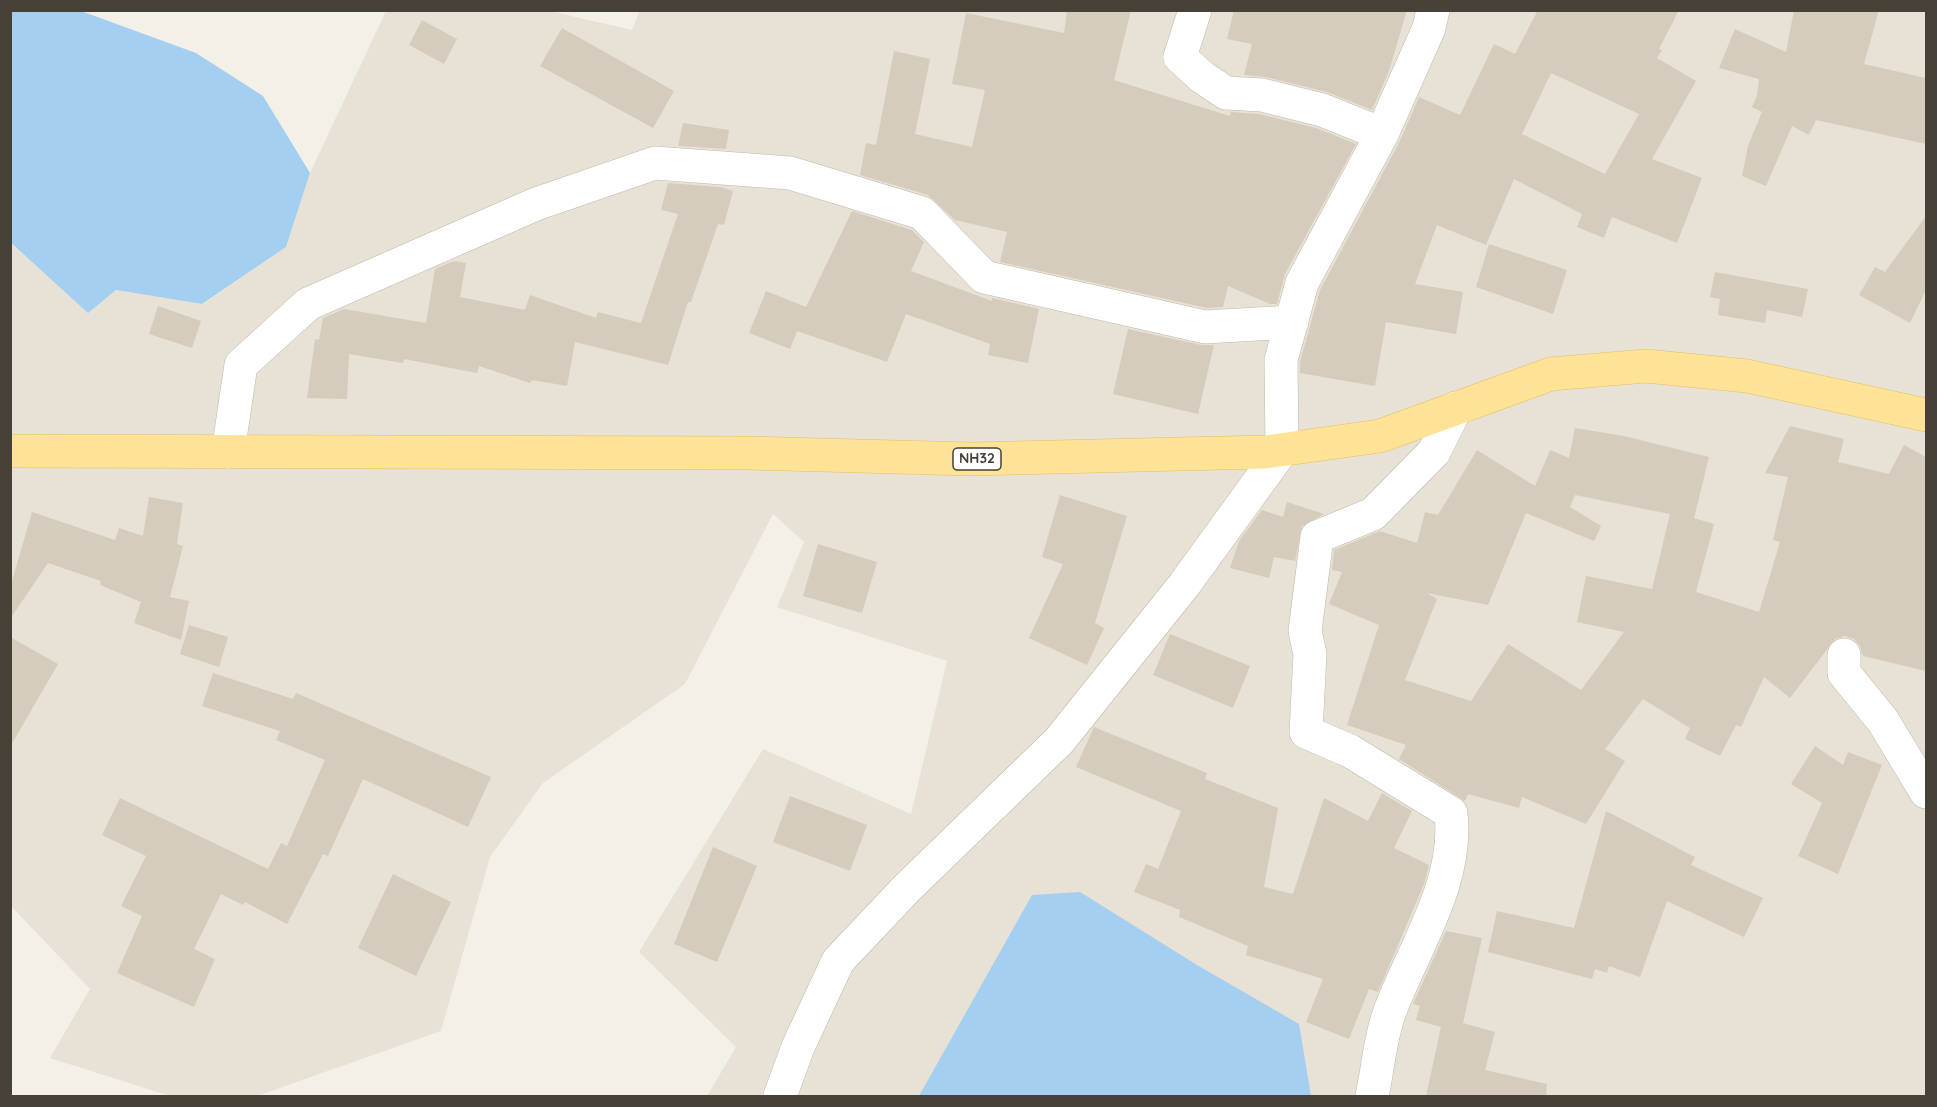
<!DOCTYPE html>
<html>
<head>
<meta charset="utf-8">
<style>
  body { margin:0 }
  #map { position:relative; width:1937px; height:1107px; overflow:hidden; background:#f3f0e7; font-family:Quicksand,sans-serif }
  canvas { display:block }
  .frame { position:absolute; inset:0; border:12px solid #474036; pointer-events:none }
</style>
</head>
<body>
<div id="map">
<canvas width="1937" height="1107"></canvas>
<div class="frame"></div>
</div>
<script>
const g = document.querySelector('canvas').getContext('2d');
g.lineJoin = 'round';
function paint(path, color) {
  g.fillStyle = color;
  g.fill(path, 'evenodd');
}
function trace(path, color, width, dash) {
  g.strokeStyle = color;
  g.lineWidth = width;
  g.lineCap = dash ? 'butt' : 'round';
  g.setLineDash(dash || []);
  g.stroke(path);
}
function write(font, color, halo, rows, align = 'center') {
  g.font = font + ' Quicksand,sans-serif';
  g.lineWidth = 6;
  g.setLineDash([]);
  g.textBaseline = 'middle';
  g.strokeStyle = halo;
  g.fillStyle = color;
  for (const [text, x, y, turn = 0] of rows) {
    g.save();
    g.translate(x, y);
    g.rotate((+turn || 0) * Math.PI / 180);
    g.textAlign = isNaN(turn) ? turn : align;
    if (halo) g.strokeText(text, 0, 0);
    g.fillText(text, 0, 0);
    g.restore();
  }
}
paint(new Path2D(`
  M 640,10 L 1926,11 L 1926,1096 L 707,1096 L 736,1047 L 639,952 L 763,749 L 911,814 L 947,661 L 777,607 L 804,542 L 773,514 L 685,684 L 543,783 L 490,857 L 441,1031 L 257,1096 L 170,1096 L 50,1058 L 90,989 L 11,906 L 10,243 L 88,312 L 116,290 L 203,304 L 286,247 L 310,173 L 386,11 L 550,11 L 632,30 Z`), '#e7e2d5');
paint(new Path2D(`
  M 11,11 L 81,11 L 196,53 L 263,96 L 310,173 L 286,247 L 202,304 L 116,290 L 88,313 L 11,243 Z
  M 1080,892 L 1197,965 L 1299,1024 L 1311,1096 L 919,1096 L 1032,895 Z`), '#a4cff0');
paint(new Path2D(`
  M 1067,10 L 1131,10 L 1114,80 L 1230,116 L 1231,112 L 1259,114 L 1316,128 L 1356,144 L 1285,274 L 1277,304 L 1270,304 L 1228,286 L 1223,307 L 1207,308 L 1000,262 L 1007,232 L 955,220 L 928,195 L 860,175 L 866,143 L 876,145 L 894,51 L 930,59 L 915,134 L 972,147 L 985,90 L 952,84 L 966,13 L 1064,33 Z
  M 1234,10 L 1407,10 L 1389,71 L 1372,110 L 1327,92 L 1266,77 L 1244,75 L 1252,44 L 1227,39 Z
  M 1538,10 L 1679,10 L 1659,49 L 1662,50 L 1657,58 L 1696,81 L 1652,159 L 1702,178 L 1677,243 L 1612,217 L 1604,238 L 1577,227 L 1582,214 L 1514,179 L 1486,245 L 1437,225 L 1415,284 L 1463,292 L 1456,334 L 1386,322 L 1375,386 L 1300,373 L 1300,362 L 1320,290 L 1399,143 L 1419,97 L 1460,115 L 1494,44 L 1515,54 ZM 1551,73 L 1639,114 L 1605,174 L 1522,134 Z
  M 1794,10 L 1879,10 L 1864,64 L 1926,78 L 1926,144 L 1816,120 L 1809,135 L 1792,126 L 1766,186 L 1742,176 L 1748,146 L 1762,112 L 1752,107 L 1757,96 L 1759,79 L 1719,68 L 1735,29 L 1786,52 Z
  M 422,20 L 457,39 L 444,64 L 409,45 Z
  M 562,28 L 674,91 L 653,128 L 540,66 Z
  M 683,123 L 729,130 L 726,149 L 678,146 Z
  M 668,183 L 720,187 L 733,191 L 724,225 L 718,224 L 691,302 L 688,302 L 668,365 L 575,342 L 567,386 L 532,380 L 530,383 L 479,366 L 477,373 L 404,359 L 403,363 L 349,354 L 347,399 L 307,398 L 315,339 L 319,340 L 323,318 L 344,309 L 426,323 L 435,269 L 454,261 L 466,263 L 460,297 L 525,310 L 530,295 L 596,318 L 598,312 L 641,323 L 678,214 L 661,210 Z
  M 852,211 L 912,230 L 924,242 L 911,271 L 992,301 L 992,298 L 1039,309 L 1028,363 L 988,355 L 990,344 L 906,314 L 887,362 L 797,331 L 790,349 L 749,333 L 766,291 L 806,307 Z
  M 1926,216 L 1926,290 L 1910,323 L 1859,295 L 1875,267 L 1885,272 Z
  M 1489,244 L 1567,270 L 1553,314 L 1476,287 Z
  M 1715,272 L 1808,289 L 1802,317 L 1767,310 L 1765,323 L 1718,315 L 1720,299 L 1710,297 Z
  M 158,306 L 201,321 L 192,348 L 149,334 Z
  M 1128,329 L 1201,345 L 1214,345 L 1198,414 L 1113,394 Z
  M 1790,426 L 1844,439 L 1838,462 L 1889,474 L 1904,445 L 1926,457 L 1926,671 L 1863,656 L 1860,646 L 1854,639 L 1845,636 L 1835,639 L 1790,698 L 1764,677 L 1741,727 L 1736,725 L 1720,756 L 1685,739 L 1690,728 L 1643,699 L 1605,749 L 1625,761 L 1586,824 L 1522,797 L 1519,808 L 1468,794 L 1465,801 L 1399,759 L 1406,745 L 1347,725 L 1379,625 L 1329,604 L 1342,572 L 1332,570 L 1334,550 L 1380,531 L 1417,543 L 1425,512 L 1438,515 L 1477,450 L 1535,486 L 1550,450 L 1569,458 L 1575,428 L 1624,436 L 1709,457 L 1694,518 L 1714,524 L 1696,592 L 1759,612 L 1780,542 L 1773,540 L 1788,477 L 1765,473 ZM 1575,495 L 1670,514 L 1652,589 L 1586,576 L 1577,622 L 1624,632 L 1581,690 L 1508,644 L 1471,701 L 1405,680 L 1437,599 L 1427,593 L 1488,605 L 1526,513 L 1594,541 L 1601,526 L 1570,507 Z
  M 1060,495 L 1127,516 L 1095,623 L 1104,628 L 1087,665 L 1029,638 L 1063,564 L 1042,557 Z
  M 149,497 L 183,503 L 177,544 L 183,546 L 170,597 L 189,601 L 181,640 L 134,623 L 141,602 L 100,585 L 101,581 L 48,563 L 10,619 L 10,588 L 32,512 L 115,540 L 119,528 L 143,536 Z
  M 1287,502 L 1324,514 L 1302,526 L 1295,561 L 1274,557 L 1269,578 L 1230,568 L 1239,541 L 1262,510 L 1283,517 Z
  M 818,544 L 877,562 L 862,613 L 803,596 Z
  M 189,625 L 228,637 L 219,667 L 180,654 Z
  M 1170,634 L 1250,666 L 1233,708 L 1153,675 Z
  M 10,637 L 58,664 L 10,747 Z
  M 213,673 L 293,699 L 296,693 L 491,777 L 468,827 L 363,779 L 328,856 L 323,854 L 287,924 L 245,902 L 243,905 L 221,894 L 194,949 L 215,959 L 194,1007 L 117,973 L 142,916 L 121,906 L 146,856 L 102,835 L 120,798 L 268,869 L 281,843 L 287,846 L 325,760 L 276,740 L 280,731 L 202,706 Z
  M 1094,727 L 1207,773 L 1205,779 L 1278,808 L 1264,887 L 1293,894 L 1324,798 L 1368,821 L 1382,793 L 1412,811 L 1394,848 L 1429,865 L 1424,884 L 1378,992 L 1369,989 L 1349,1039 L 1306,1022 L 1323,979 L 1246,955 L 1248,946 L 1179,917 L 1180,910 L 1134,892 L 1146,864 L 1158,869 L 1181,811 L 1076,767 Z
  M 1815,746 L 1843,765 L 1848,752 L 1882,765 L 1838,874 L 1798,856 L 1822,803 L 1791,784 Z
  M 790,796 L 867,825 L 850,871 L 773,842 Z
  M 1606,811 L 1695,857 L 1691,865 L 1763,898 L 1744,937 L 1667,901 L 1640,977 L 1609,966 L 1607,973 L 1595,969 L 1592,979 L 1488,952 L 1497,911 L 1574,928 Z
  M 713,847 L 757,866 L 717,962 L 674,944 Z
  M 393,874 L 451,902 L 416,976 L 358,948 Z
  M 1446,931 L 1482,938 L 1463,1023 L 1495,1032 L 1485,1070 L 1547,1084 L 1546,1096 L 1426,1096 L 1441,1027 L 1416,1020 L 1420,1006 L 1413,1004 Z`), '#d5ccbd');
const minor = new Path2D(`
  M 1195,10 L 1180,57 L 1202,77 L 1226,93 L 1262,95 L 1322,110 L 1382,134
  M 228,452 L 241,365 L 308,304 L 536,204 L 655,163 L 790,173 L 922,213 L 984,277 L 1205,327 L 1292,322
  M 1844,655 L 1844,673 L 1883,721 L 1926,792
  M 780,1096 L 798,1047 L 838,961 L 907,888 L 1059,741 L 1184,585 L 1282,450 L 1281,360 L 1302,283 L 1382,134 L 1429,28 L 1433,10
  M 1372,1096 C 1378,1069 1380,1037 1390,1011 C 1414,947 1459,883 1451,813 L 1350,751 L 1306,732 L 1310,654 L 1305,631 L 1317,537 L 1373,514 L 1434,452 L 1456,408`);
const major = new Path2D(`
  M 10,451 L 747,453 L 970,459 L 1265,452 L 1380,436 L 1551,374 L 1646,366 L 1747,376 L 1926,415`);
trace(minor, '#bfb8aa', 34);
trace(major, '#e3c065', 34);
trace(minor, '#fff', 33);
trace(major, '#fee296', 33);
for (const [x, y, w] of [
  [977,459,48]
]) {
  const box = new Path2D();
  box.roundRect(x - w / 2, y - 11, w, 22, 4.5);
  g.fillStyle = '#fff';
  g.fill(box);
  trace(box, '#474036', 1.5);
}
write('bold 14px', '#474036', null, [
  ["NH32",977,459]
]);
</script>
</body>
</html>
